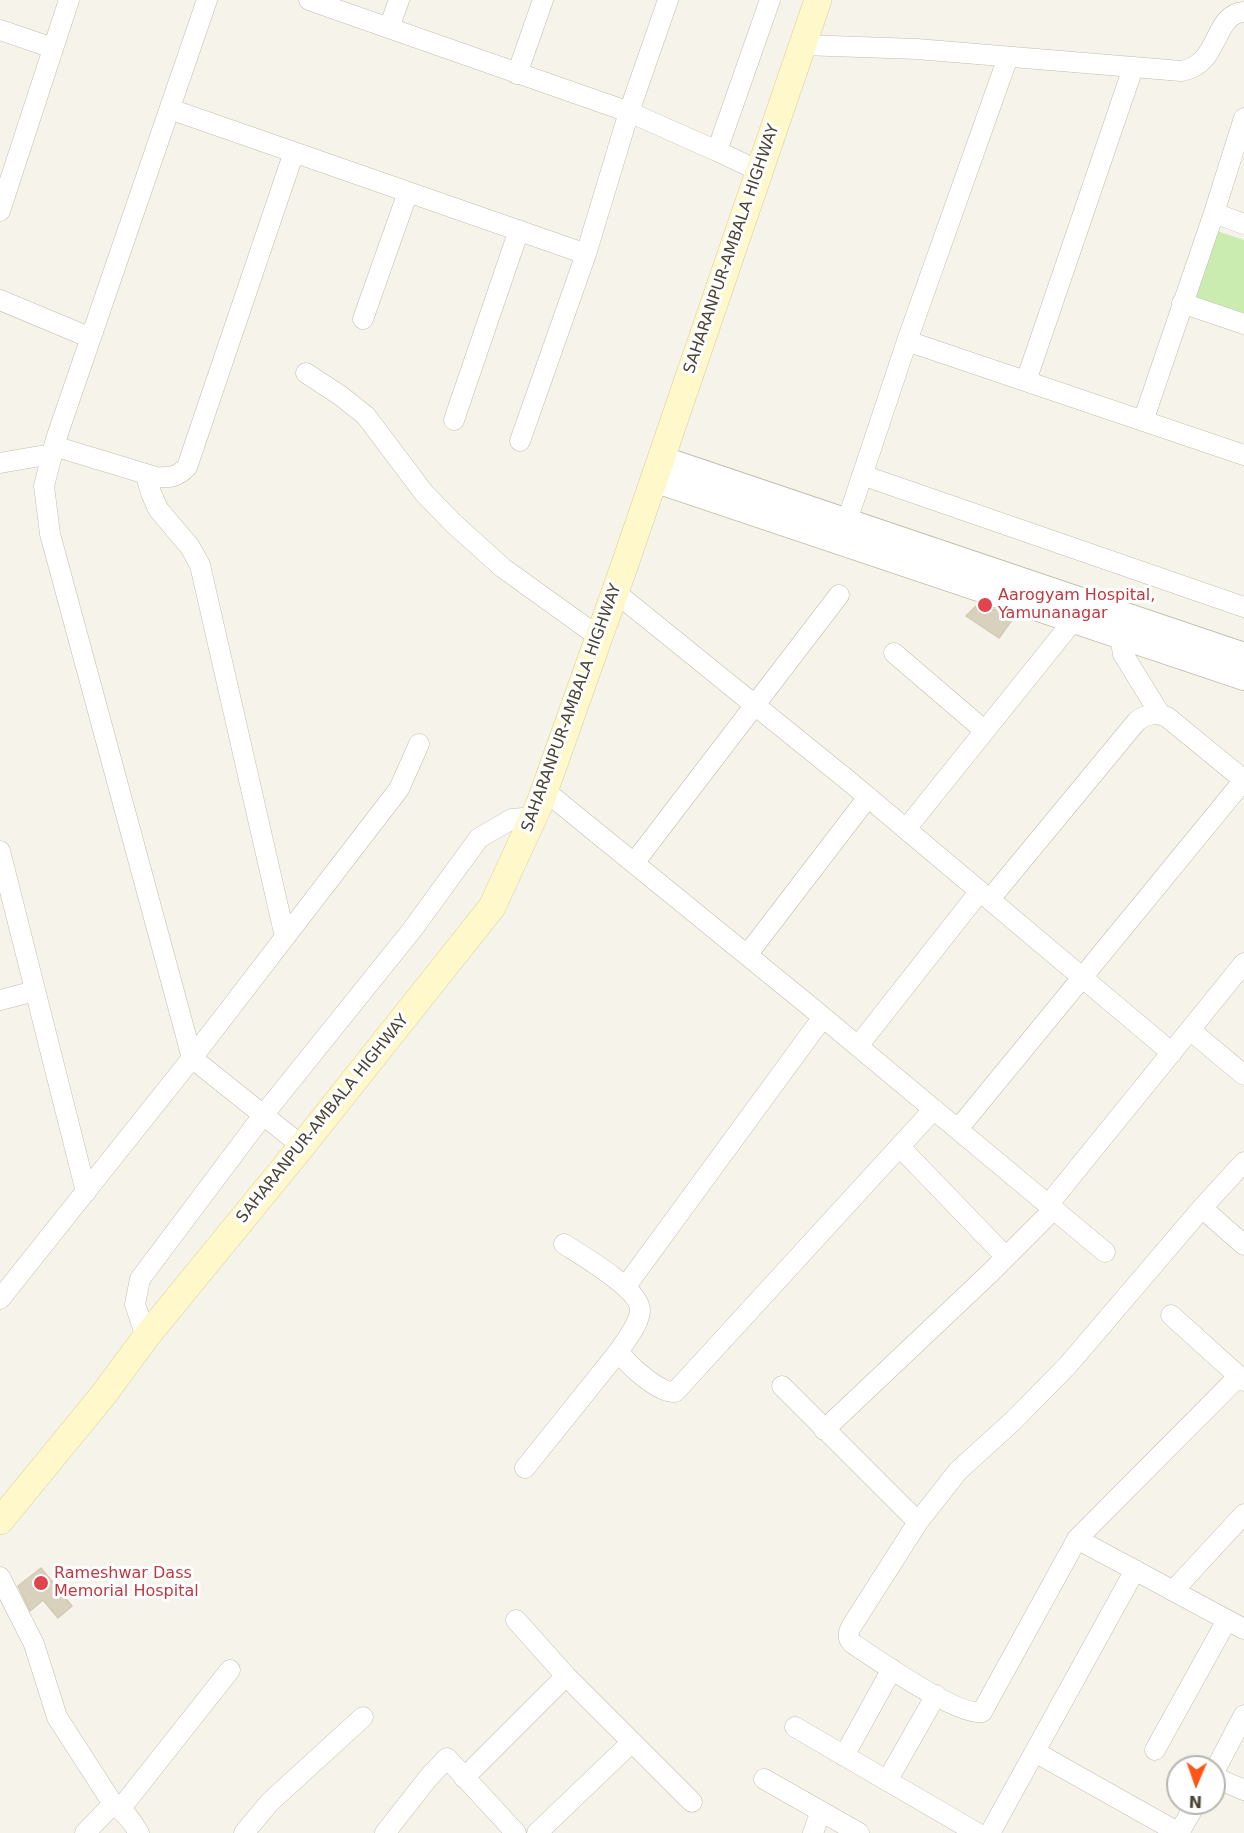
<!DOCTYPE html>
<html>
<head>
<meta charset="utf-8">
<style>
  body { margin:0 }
  #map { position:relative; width:1244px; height:1833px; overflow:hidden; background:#f6f4ea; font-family:"DejaVu Sans",sans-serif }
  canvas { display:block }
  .north { position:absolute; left:1166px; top:1755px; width:60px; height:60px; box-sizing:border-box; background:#fff; border:2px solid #b7b5af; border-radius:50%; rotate:182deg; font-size:16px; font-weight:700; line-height:24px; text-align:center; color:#4b4537 }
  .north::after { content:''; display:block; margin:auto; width:21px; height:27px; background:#ff5518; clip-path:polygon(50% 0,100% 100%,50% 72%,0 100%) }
</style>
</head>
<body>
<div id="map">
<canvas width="1244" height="1833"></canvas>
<div class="north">N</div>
</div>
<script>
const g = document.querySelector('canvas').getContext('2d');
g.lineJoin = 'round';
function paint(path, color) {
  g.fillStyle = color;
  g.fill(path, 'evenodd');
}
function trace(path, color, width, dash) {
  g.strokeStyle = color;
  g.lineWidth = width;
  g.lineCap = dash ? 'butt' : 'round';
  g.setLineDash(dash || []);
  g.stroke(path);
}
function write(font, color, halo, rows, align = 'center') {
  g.font = font + ' "DejaVu Sans",sans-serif';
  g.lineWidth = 6;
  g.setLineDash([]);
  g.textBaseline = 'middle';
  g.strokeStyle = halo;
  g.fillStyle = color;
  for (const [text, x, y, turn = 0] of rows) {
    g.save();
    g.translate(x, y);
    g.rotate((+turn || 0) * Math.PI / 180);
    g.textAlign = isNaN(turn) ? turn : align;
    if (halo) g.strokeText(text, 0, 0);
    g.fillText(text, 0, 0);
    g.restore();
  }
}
paint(new Path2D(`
  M 1217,231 L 1244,240 L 1244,314 L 1194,297 Z`), '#caecb1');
const building = new Path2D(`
  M 978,604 L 1015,616 L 999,638 L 966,616 Z
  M 41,1568 L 72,1606 L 58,1618 L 43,1600 L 30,1611 L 18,1586 Z`);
paint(building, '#d8d1be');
trace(building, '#d4cab1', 1.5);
const minor = new Path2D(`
  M 207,0 L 56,439 L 44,486 L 50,534 L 192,1058 L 302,1146
  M 309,0 L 629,112 L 717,151
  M 389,28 L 399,0
  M 0,30 L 53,48
  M 802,45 L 917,49 L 1181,71 C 1221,65 1212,14 1244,12
  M 517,74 L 543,0
  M 170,109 L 586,254
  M 759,171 L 717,151 L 770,0
  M 0,211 L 69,0
  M 1214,213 L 1244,224
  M 0,300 L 91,338
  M 1182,303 L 1244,324
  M 363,319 L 408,192
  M 907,341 L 1244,455
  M 306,373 L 341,396 L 366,416 L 424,493 L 453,523 L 503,568 L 599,637
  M 1026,381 L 1133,68
  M 454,420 L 519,230
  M 1143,421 L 1214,213 L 1244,118
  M 520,441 L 586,254 L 629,112 L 668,0
  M 54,446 L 156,477 C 170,478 177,477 187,467 L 294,152
  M 0,463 L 52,454
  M 146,475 L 151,493 L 158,509 L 190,547 L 200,565 L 285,937
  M 862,475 L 1244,607
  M 843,533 L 907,341 L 1008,57
  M 615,592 L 850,782 L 1172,1053
  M 1120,636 L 1123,654 L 1160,714
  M 894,653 L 985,731
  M 544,790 L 812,1008 L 1105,1252
  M 906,829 L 1073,621
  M 0,851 L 86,1192
  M 634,863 L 839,595
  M 990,899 L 1137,721 C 1147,714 1155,712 1167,717 L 1244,780
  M 747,955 L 868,797
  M 0,1000 L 35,991
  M 1190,1030 L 1244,1075
  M 858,1046 L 980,891
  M 958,1129 L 1244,780
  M 900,1147 L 1006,1257
  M 1048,1205 L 1244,963
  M 1202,1208 L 1244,1245
  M 564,1244 C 581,1255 640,1289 640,1310 C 640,1323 626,1340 619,1351 C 627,1365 659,1393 675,1392 L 934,1109
  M 626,1286 L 823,1017
  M 0,1299 L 192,1058 L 399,789 L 419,744
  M 1171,1315 L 1244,1381
  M 146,1337 L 135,1304 L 140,1279 L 264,1114 L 412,930 L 479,838 L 512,819 L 534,817
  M 1239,1376 L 1077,1539 L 982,1712 C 959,1717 874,1658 852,1643 C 847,1637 848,1634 851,1627 L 918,1522 L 958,1471 L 1013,1421 L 1068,1365 L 1202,1208 L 1244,1162
  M 782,1386 L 918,1522
  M 824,1430 L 989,1274 L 1054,1209
  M 525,1468 L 619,1351
  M 1077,1539 L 1244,1629
  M 0,1577 L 34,1644 L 57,1717 L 113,1804 C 125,1811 132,1821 139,1833
  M 1173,1591 L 1244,1514
  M 516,1620 L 566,1676 L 692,1802
  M 795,1727 L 977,1833
  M 1155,1750 L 1227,1620
  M 1035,1752 L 1179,1833
  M 844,1756 L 892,1669
  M 1214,1772 L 1244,1715
  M 1214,1777 L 1244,1790
  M 464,1778 L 566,1676
  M 764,1779 L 859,1833
  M 887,1781 L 936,1695
  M 121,1808 L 230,1670
  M 85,1833 L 113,1804
  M 244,1833 L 270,1802 L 363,1717
  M 385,1833 L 429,1777 L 447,1758 L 516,1833
  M 537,1833 L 632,1742
  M 813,1833 L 821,1811
  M 990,1833 L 1135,1570
  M 1179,1833 L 1196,1803`);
const tertiary = new Path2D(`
  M 661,458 L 1244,655
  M 654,480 L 1244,678`);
const secondary = new Path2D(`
  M 0,1521 L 104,1394 L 146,1337 L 302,1146 L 492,907 L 540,803 L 625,564 L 818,0`);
trace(minor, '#c2bdab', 21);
trace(tertiary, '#c2bdab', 26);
trace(secondary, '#d8ce97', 28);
trace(minor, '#fff', 20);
trace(tertiary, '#fff', 24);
trace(secondary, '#fff8cb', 27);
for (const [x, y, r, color] of [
  [985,605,8,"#e0444e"],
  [41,1583,8,"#e0444e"]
]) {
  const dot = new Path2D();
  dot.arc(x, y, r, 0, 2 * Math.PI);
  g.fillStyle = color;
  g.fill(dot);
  trace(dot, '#fff', 2);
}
write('16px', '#4b4537', '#fff', [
  ["SAHARANPUR-AMBALA HIGHWAY",732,249,-71],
  ["SAHARANPUR-AMBALA HIGHWAY",572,708,-70],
  ["SAHARANPUR-AMBALA HIGHWAY",323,1119,-51]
]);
write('16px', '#be3a42', '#fff', [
  ["Aarogyam Hospital,",998,596],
  ["Yamunanagar",998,614],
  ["Rameshwar Dass",54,1574],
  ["Memorial Hospital",54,1592]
], 'left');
</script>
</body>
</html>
